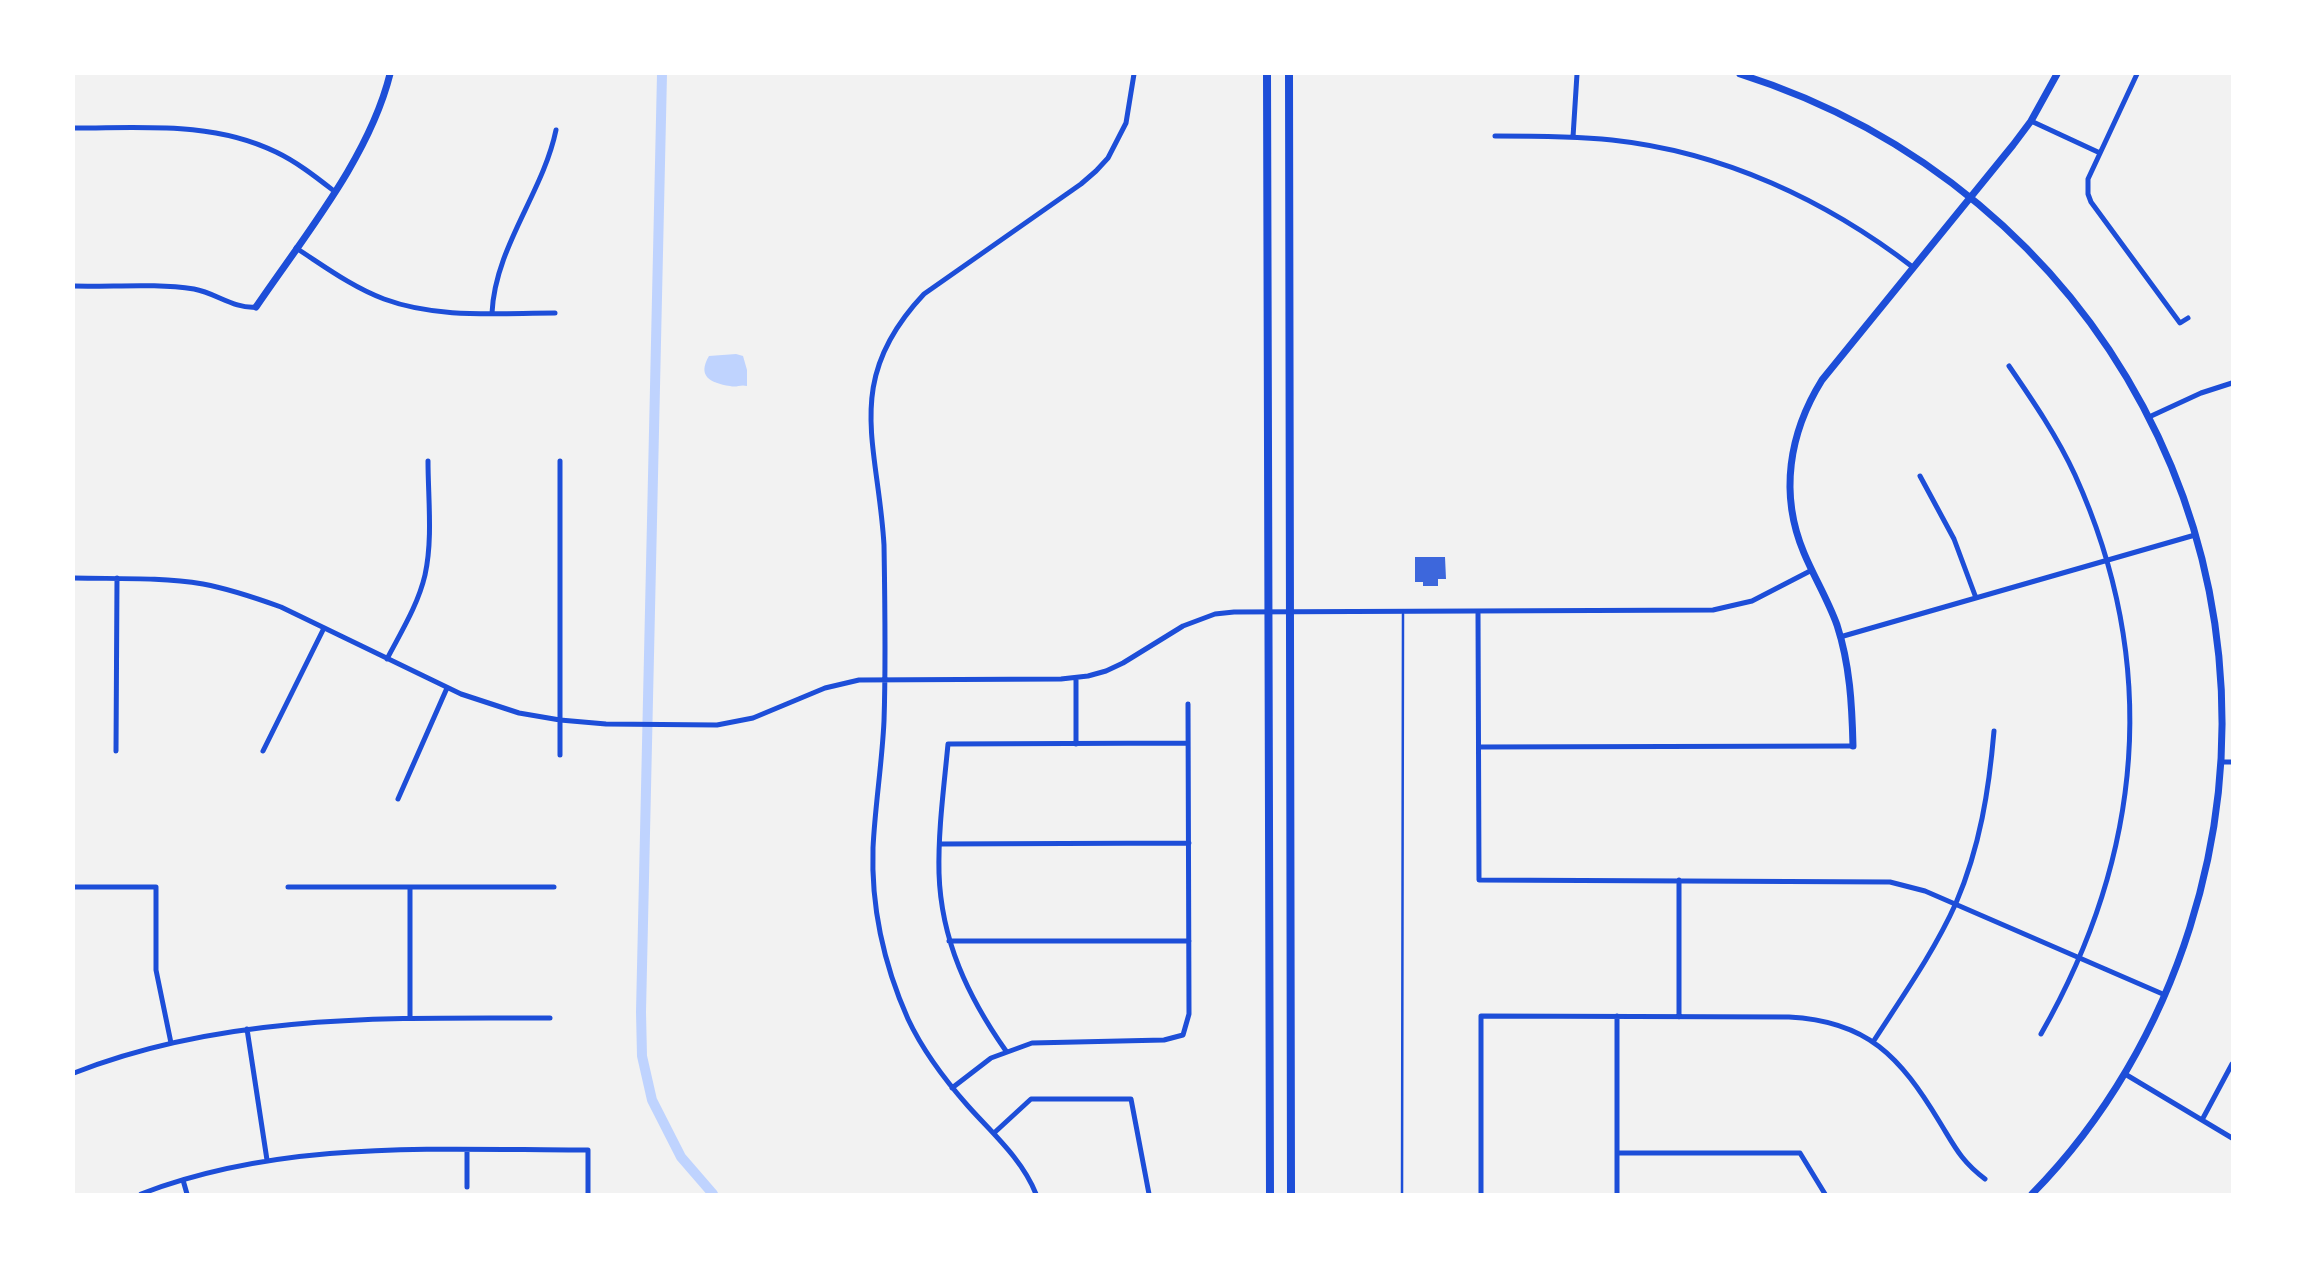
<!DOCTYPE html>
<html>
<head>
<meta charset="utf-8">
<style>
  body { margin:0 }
  #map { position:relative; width:2306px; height:1268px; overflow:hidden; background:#f2f2f2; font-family:"Playfair Display",serif }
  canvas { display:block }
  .frame { position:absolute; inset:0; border:75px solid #fff; pointer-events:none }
</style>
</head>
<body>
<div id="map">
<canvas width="2306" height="1268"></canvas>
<div class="frame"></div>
</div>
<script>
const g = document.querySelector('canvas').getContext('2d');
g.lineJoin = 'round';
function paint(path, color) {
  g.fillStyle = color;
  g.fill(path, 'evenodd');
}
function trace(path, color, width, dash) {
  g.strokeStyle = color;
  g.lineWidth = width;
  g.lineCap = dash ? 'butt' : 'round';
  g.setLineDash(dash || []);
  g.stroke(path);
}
paint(new Path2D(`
  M 736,354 L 743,356 L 747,370 L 747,386 C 740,384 737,388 730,386 C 710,383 697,376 709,356 Z`), '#bfd3fe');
trace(new Path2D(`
  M 662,74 L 641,1012 L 642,1056 L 652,1100 L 681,1157 L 713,1194`), '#bfd3fe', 10);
paint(new Path2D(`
  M 1415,557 L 1445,557 L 1446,579 L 1438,579 L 1438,586 L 1423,586 L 1423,582 L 1415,582 Z`), '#3d67dc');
trace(new Path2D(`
  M 1402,1194 L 1403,614`), '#1d4ed8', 2.5);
trace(new Path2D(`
  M 2137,74 L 2088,179 L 2088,194 L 2091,202 L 2180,323 L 2188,318
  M 2031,121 L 2100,153
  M 74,128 C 142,128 213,121 276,152 C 297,162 316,177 334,191
  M 1495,136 C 1534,136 1573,136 1612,140 C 1723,152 1826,200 1914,268
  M 1573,137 L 1577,74
  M 296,248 C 324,266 352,287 384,299 C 438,319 498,313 555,313
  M 74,286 C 113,287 155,283 194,289 C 216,293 234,309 256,307
  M 492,313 C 495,247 543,193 556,130
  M 2009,366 C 2033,401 2057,436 2075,475 C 2161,665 2143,855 2041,1034
  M 2149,417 L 2201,393 L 2232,383
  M 1920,476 L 1954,539 L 1976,598
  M 74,578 C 117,579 160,577 203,584 C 230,589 256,598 281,607 L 461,694 L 519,713 L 560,720 L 606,724 L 717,725 L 753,718 L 825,688 L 859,680 L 1061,679 L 1088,676 L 1106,671 L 1123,663 L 1183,626 L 1215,614 L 1234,612 L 1713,610 L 1752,601 L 1812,570
  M 1478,611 L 1479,880 L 1890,882 L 1925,891 L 2165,995
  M 1840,637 L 2195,535
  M 387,659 C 401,632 418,605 425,575 C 433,539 428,497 428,461
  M 1076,678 L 1076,744
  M 1479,747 L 1853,746
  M 116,751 L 117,578
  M 263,751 L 324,628
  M 560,755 L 560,461
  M 2221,762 L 2232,762
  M 398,799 L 447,688
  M 940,844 L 1189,843
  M 74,887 L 156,887 L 156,970 L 171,1043
  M 288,887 L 554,887
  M 949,941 L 1189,941
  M 1679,1017 L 1679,880
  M 410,1018 L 410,887
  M 247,1029 L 267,1160
  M 1873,1042 C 1902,997 1934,952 1956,903 C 1980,847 1989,790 1994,731
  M 1006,1051 C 968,997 941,940 939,873 C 938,830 944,787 948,744 L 1188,743
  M 74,1073 C 226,1013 389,1018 550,1018
  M 2125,1074 L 2232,1138
  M 952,1088 L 991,1058 L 1032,1043 L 1164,1040 L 1183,1035 L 1189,1014 L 1188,704
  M 2202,1120 L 2232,1064
  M 994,1133 L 1031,1099 L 1131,1099 L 1149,1194
  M 467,1150 L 467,1187
  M 1617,1153 L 1800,1153 L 1825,1194
  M 183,1180 L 187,1194
  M 141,1194 C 284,1139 438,1150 588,1150 L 588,1194
  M 1036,1194 C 1022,1159 993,1134 968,1106 C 945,1080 923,1051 908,1019 C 884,965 871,908 873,848 C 875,806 882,764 884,721 C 886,663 885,604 884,545 C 878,443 842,381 924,294 L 1081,184 L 1096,171 L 1108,158 L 1126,123 L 1134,74
  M 1481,1194 L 1481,1016 L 1789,1017 C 1868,1021 1900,1057 1939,1121 C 1955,1147 1961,1161 1985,1179
  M 1617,1194 L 1617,1016`), '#1d4ed8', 5);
trace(new Path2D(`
  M 1740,74 C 2100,188 2305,563 2190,927 C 2159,1026 2105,1120 2032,1194
  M 256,307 C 304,236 369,158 390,74
  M 1853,746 C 1852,705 1850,665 1837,625 C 1828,600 1814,577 1804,553 C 1779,494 1789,433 1822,380 L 2013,145 L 2031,121 L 2057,74`), '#1d4ed8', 7);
trace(new Path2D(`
  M 1267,74 L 1270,1194
  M 1289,74 L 1291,1194`), '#1d4ed8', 8);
</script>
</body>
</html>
